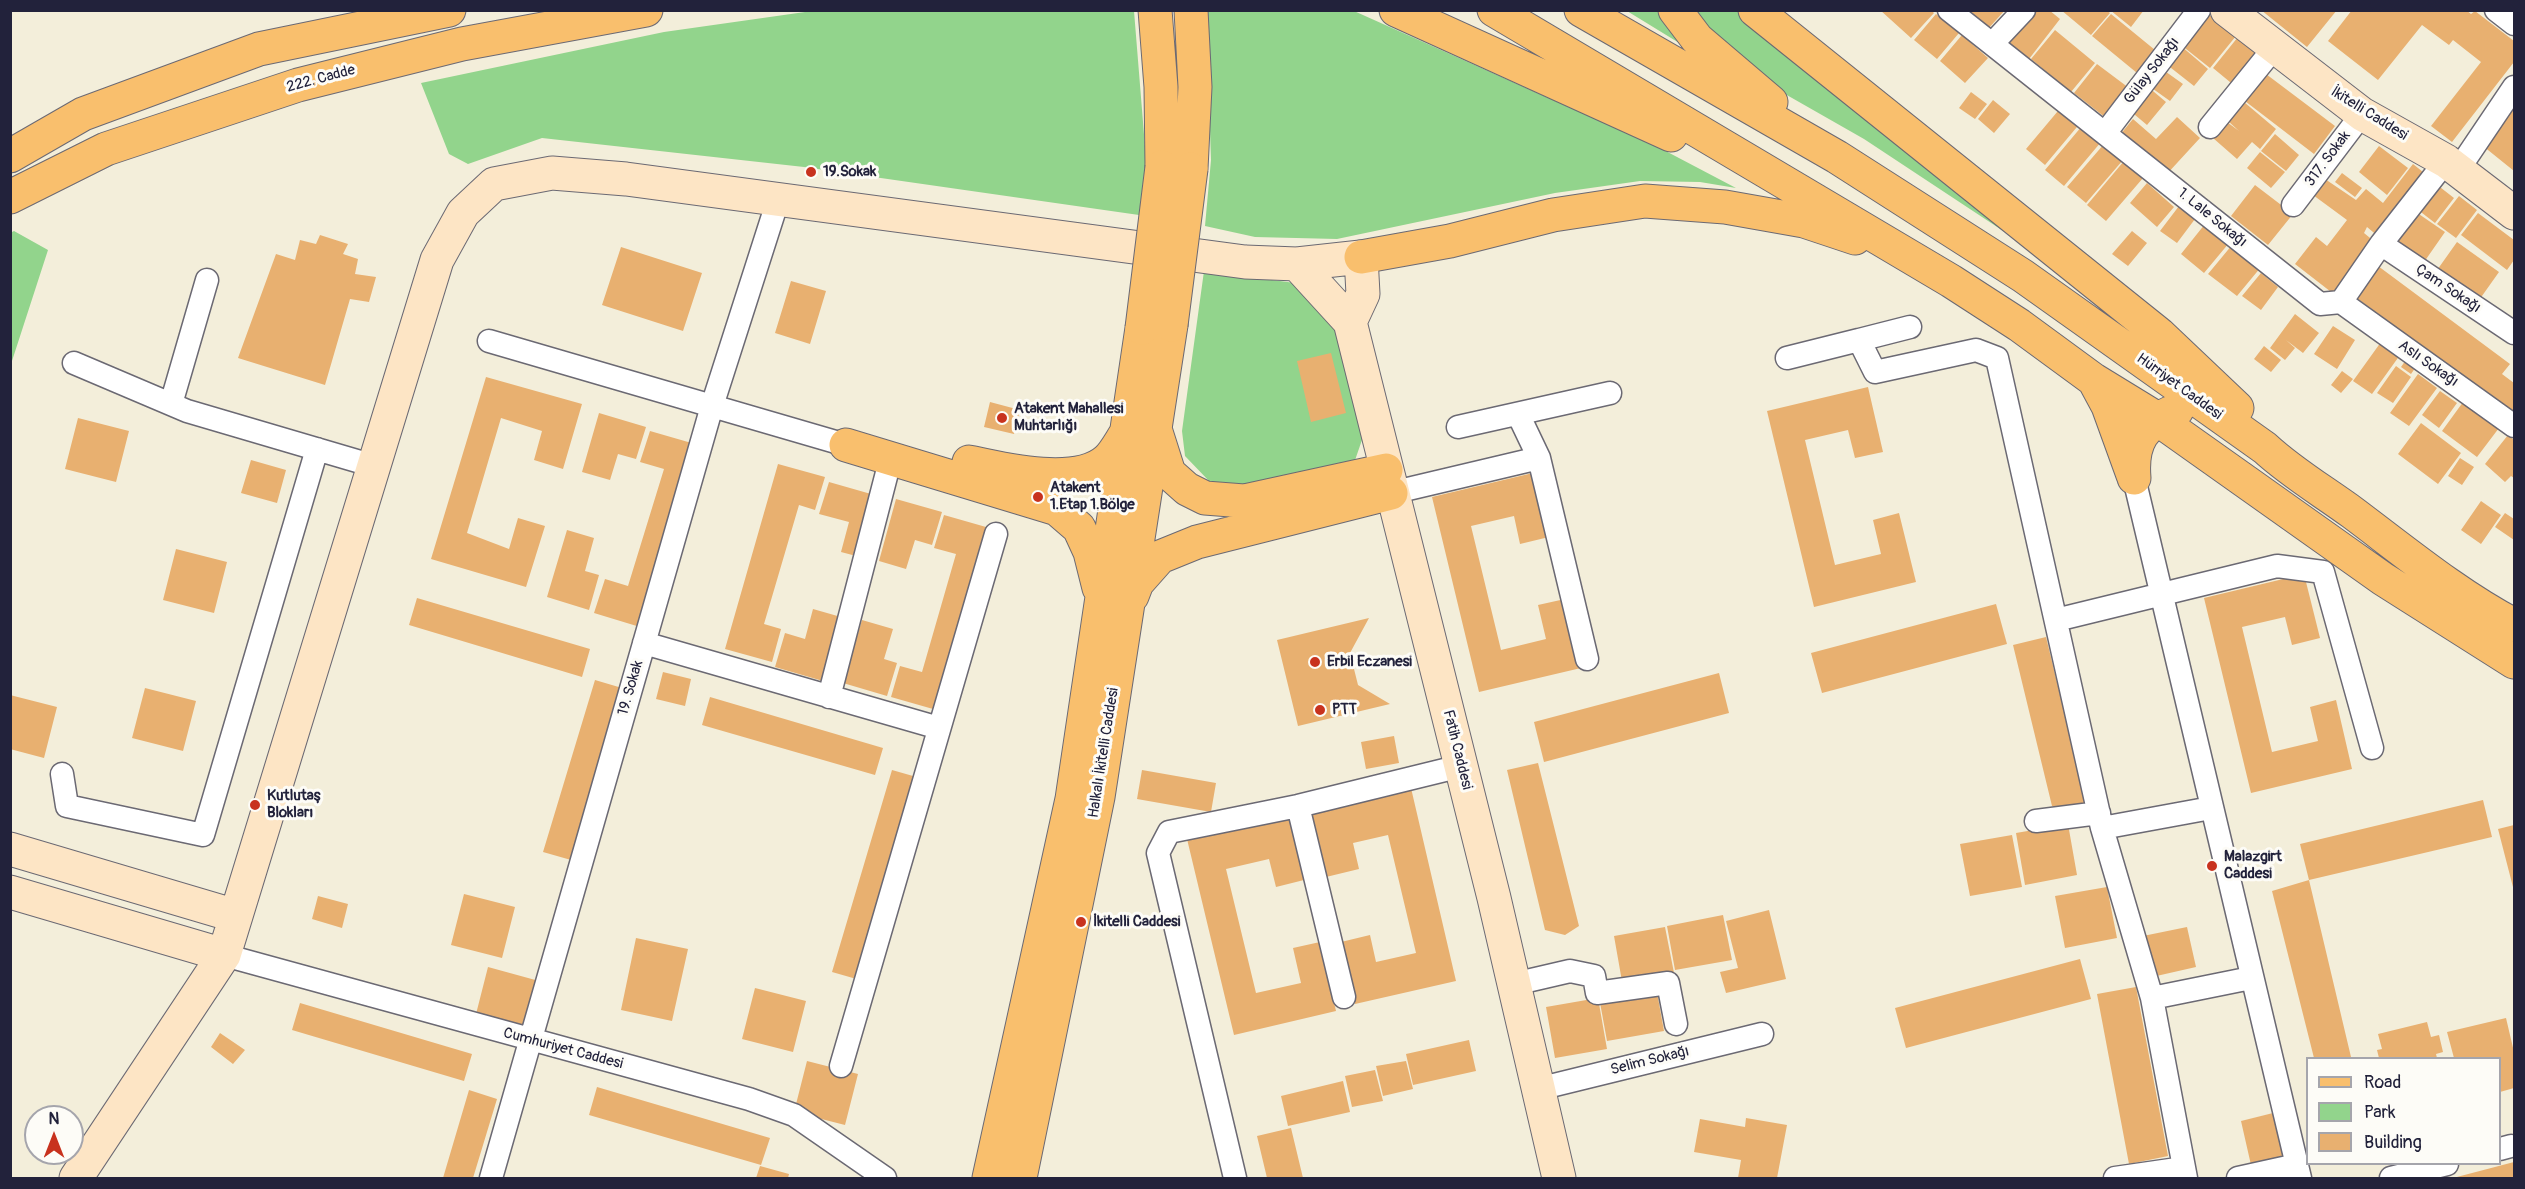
<!DOCTYPE html>
<html>
<head>
<meta charset="utf-8">
<style>
  body { margin:0 }
  #map { position:relative; width:2525px; height:1189px; overflow:hidden; background:#f3eeda; font-family:Pangolin,sans-serif }
  canvas { display:block }
  .frame { position:absolute; inset:0; border:12px solid #22223b; pointer-events:none }
  .legend { position:absolute; left:2306px; top:1057px; width:195px; height:108px; box-sizing:border-box; background:#fdfcf7; border:2px solid #a5a5ac; margin:0; padding:8px 10px; list-style:none; font-size:18px; color:#22223b }
  .legend li { display:flex; align-items:center; gap:12px; height:30px }
  .legend b { width:30px; border:2px solid #a5a5ac }
  .north { position:absolute; left:24px; top:1105px; width:60px; height:60px; box-sizing:border-box; background:#fdfcf7; border:2px solid #a5a5ac; border-radius:50%; rotate:0deg; font-size:16px; font-weight:700; line-height:24px; text-align:center; color:#22223b }
  .north::after { content:''; display:block; margin:auto; width:21px; height:27px; background:#c8321e; clip-path:polygon(50% 0,100% 100%,50% 72%,0 100%) }
</style>
</head>
<body>
<div id="map">
<canvas width="2525" height="1189"></canvas>
<div class="frame"></div>
<ul class="legend">
<li><b style="height:8px;background:#f9bf6d"></b>Road</li>
<li><b style="height:16px;background:#92d48c"></b>Park</li>
<li><b style="height:16px;background:#e8b070"></b>Building</li>
</ul>
<div class="north">N</div>
</div>
<script>
const g = document.querySelector('canvas').getContext('2d');
g.lineJoin = 'round';
function paint(path, color) {
  g.fillStyle = color;
  g.fill(path, 'evenodd');
}
function trace(path, color, width, dash) {
  g.strokeStyle = color;
  g.lineWidth = width;
  g.lineCap = dash ? 'butt' : 'round';
  g.setLineDash(dash || []);
  g.stroke(path);
}
function write(font, color, halo, rows, align = 'center') {
  g.font = font + ' Pangolin,sans-serif';
  g.lineWidth = 6;
  g.setLineDash([]);
  g.textBaseline = 'middle';
  g.strokeStyle = halo;
  g.fillStyle = color;
  for (const [text, x, y, turn = 0] of rows) {
    g.save();
    g.translate(x, y);
    g.rotate((+turn || 0) * Math.PI / 180);
    g.textAlign = isNaN(turn) ? turn : align;
    if (halo) g.strokeText(text, 0, 0);
    g.fillText(text, 0, 0);
    g.restore();
  }
}
paint(new Path2D(`
  M 812,11 L 1134,11 L 1146,159 L 1139,215 L 804,167 L 542,138 L 468,164 L 449,154 L 421,83 L 664,32 Z
  M 1206,11 L 1354,11 L 1658,147 L 1736,188 L 1700,182 L 1640,181 L 1555,193 L 1337,239 L 1255,237 L 1205,226 L 1211,160 Z
  M 1627,11 L 1664,11 L 1689,49 Z
  M 1690,11 L 1743,11 L 2035,252 L 1864,139 L 1778,90 Z
  M 14,231 L 48,250 L 11,364 L 10,233 Z
  M 1204,271 L 1295,283 L 1336,321 L 1363,437 L 1353,466 L 1230,490 L 1209,481 L 1185,456 L 1182,431 Z`), '#92d48c');
paint(new Path2D(`
  M 1880,10 L 1931,10 L 1934,13 L 1911,38 Z
  M 1968,10 L 2005,10 L 1988,29 Z
  M 2032,10 L 2049,10 L 2060,19 L 2029,59 L 2007,42 Z
  M 2061,10 L 2107,10 L 2110,13 L 2091,35 Z
  M 2110,10 L 2144,10 L 2131,27 Z
  M 2261,10 L 2337,10 L 2307,47 Z
  M 2352,10 L 2466,10 L 2471,14 L 2475,11 L 2514,41 L 2514,62 L 2452,142 L 2431,126 L 2481,62 L 2453,40 L 2449,45 L 2422,25 L 2378,80 L 2328,41 Z
  M 2207,13 L 2236,36 L 2210,68 L 2181,45 Z
  M 1936,14 L 1959,33 L 1937,59 L 1914,40 Z
  M 2111,14 L 2155,50 L 2137,73 L 2092,36 Z
  M 2055,30 L 2095,63 L 2071,92 L 2031,59 Z
  M 1962,35 L 1988,58 L 1965,83 L 1940,61 Z
  M 2238,37 L 2261,55 L 2236,87 L 2213,68 Z
  M 2181,46 L 2208,69 L 2194,86 L 2166,64 Z
  M 2097,64 L 2129,88 L 2106,118 L 2074,93 Z
  M 2162,69 L 2183,84 L 2170,101 L 2149,86 Z
  M 2262,71 L 2335,126 L 2314,154 L 2241,98 Z
  M 2147,86 L 2166,102 L 2147,125 L 2128,109 Z
  M 1971,92 L 1987,104 L 1975,119 L 1959,108 Z
  M 1993,100 L 2010,114 L 1994,133 L 1978,119 Z
  M 2244,102 L 2276,129 L 2260,149 L 2252,142 L 2237,159 L 2213,138 L 2227,122 L 2239,131 L 2228,121 Z
  M 2063,105 L 2082,121 L 2045,165 L 2026,149 Z
  M 2514,108 L 2514,171 L 2483,146 Z
  M 2177,117 L 2200,138 L 2166,175 L 2119,136 L 2133,119 L 2156,139 Z
  M 2082,126 L 2101,142 L 2064,186 L 2045,170 Z
  M 2275,134 L 2299,155 L 2286,171 L 2261,151 Z
  M 2104,144 L 2123,160 L 2086,203 L 2067,187 Z
  M 2379,146 L 2408,168 L 2387,195 L 2359,172 Z
  M 2260,152 L 2285,172 L 2271,188 L 2247,168 Z
  M 2124,161 L 2143,178 L 2106,221 L 2087,205 Z
  M 2413,164 L 2428,176 L 2379,237 L 2367,227 L 2364,233 L 2375,242 L 2335,295 L 2295,264 L 2316,237 L 2327,246 L 2347,220 L 2313,195 L 2325,179 L 2356,200 L 2366,189 L 2383,203 Z
  M 2342,173 L 2362,188 L 2355,197 L 2335,182 Z
  M 2147,183 L 2174,207 L 2157,227 L 2130,203 Z
  M 2436,184 L 2454,198 L 2435,223 L 2417,209 Z
  M 2255,185 L 2293,214 L 2268,245 L 2231,216 Z
  M 2459,196 L 2477,210 L 2456,238 L 2437,224 Z
  M 2179,206 L 2195,219 L 2177,243 L 2160,231 Z
  M 2413,210 L 2445,232 L 2422,265 L 2390,243 Z
  M 2478,213 L 2514,240 L 2514,260 L 2507,270 L 2461,235 Z
  M 2205,224 L 2229,243 L 2204,273 L 2181,254 Z
  M 2132,231 L 2147,243 L 2128,266 L 2112,254 Z
  M 320,235 L 348,244 L 343,254 L 358,259 L 355,274 L 376,277 L 369,302 L 350,299 L 325,385 L 238,358 L 276,254 L 295,260 L 300,240 L 316,244 Z
  M 2457,242 L 2499,272 L 2477,303 L 2435,273 Z
  M 2232,245 L 2261,267 L 2237,296 L 2208,274 Z
  M 621,247 L 702,273 L 683,331 L 602,305 Z
  M 2374,263 L 2510,364 L 2502,374 L 2514,383 L 2514,413 L 2351,294 Z
  M 2261,273 L 2278,287 L 2261,310 L 2242,296 Z
  M 791,281 L 826,291 L 810,344 L 775,333 Z
  M 2295,314 L 2319,333 L 2303,353 L 2286,340 L 2295,348 L 2285,360 L 2270,348 Z
  M 2333,326 L 2355,340 L 2337,369 L 2314,354 Z
  M 2381,342 L 2400,355 L 2372,394 L 2353,381 Z
  M 2264,346 L 2281,360 L 2271,372 L 2254,359 Z
  M 1331,353 L 1346,413 L 1311,422 L 1297,361 Z
  M 2410,354 L 2420,361 L 2411,374 L 2401,367 Z
  M 2396,366 L 2411,377 L 2393,403 L 2377,393 Z
  M 2342,371 L 2353,379 L 2341,393 L 2331,385 Z
  M 2418,374 L 2437,388 L 2409,426 L 2390,413 Z
  M 486,377 L 582,404 L 563,469 L 534,460 L 542,431 L 501,418 L 467,533 L 509,549 L 518,518 L 545,526 L 526,587 L 431,559 Z
  M 1868,387 L 1883,452 L 1855,458 L 1848,430 L 1805,440 L 1835,565 L 1881,554 L 1873,520 L 1899,513 L 1916,582 L 1814,607 L 1767,411 Z
  M 2440,391 L 2457,403 L 2439,428 L 2422,415 Z
  M 2466,398 L 2502,424 L 2477,457 L 2442,431 Z
  M 990,402 L 1020,410 L 1014,434 L 984,427 Z
  M 599,413 L 646,427 L 636,459 L 618,454 L 610,480 L 582,472 Z
  M 78,418 L 129,431 L 116,482 L 65,469 Z
  M 2421,423 L 2461,453 L 2438,484 L 2398,454 Z
  M 650,431 L 695,444 L 640,627 L 594,613 L 605,579 L 628,586 L 664,469 L 640,462 Z
  M 2508,435 L 2514,440 L 2514,478 L 2511,476 L 2505,482 L 2485,464 Z
  M 2460,458 L 2474,467 L 2462,485 L 2448,476 Z
  M 251,460 L 286,470 L 277,503 L 241,493 Z
  M 778,464 L 825,477 L 815,510 L 799,505 L 764,624 L 781,629 L 772,662 L 725,649 Z
  M 1533,473 L 1549,537 L 1520,544 L 1514,516 L 1471,526 L 1501,650 L 1546,639 L 1538,605 L 1565,599 L 1581,668 L 1479,692 L 1432,497 Z
  M 829,482 L 878,496 L 860,557 L 841,552 L 849,522 L 819,514 Z
  M 896,499 L 942,512 L 932,545 L 915,540 L 906,569 L 879,561 Z
  M 2481,501 L 2501,515 L 2481,544 L 2461,530 Z
  M 2505,513 L 2514,519 L 2514,540 L 2495,527 Z
  M 944,515 L 993,529 L 940,711 L 891,697 L 900,666 L 922,672 L 956,554 L 934,548 Z
  M 567,530 L 594,538 L 585,571 L 599,575 L 589,610 L 547,597 Z
  M 176,549 L 227,562 L 214,613 L 163,600 Z
  M 2304,574 L 2320,638 L 2292,645 L 2285,617 L 2242,627 L 2272,752 L 2318,741 L 2310,707 L 2336,700 L 2352,769 L 2251,793 L 2204,598 Z
  M 417,598 L 590,649 L 582,677 L 409,625 Z
  M 1996,604 L 2007,644 L 1822,693 L 1811,653 Z
  M 813,609 L 841,617 L 823,681 L 775,667 L 785,633 L 805,639 Z
  M 1369,618 L 1350,653 L 1358,685 L 1390,704 L 1298,726 L 1277,640 Z
  M 862,620 L 893,629 L 884,659 L 897,663 L 887,696 L 843,683 Z
  M 2046,637 L 2086,802 L 2072,811 L 2052,806 L 2013,645 Z
  M 663,672 L 691,679 L 685,706 L 656,699 Z
  M 1719,673 L 1729,713 L 1544,762 L 1534,722 Z
  M 595,680 L 622,688 L 571,860 L 543,852 Z
  M 145,688 L 196,701 L 183,751 L 132,738 Z
  M 10,695 L 57,707 L 44,758 L 10,749 Z
  M 710,697 L 883,748 L 875,775 L 702,725 Z
  M 1394,736 L 1399,763 L 1366,769 L 1361,742 Z
  M 1538,763 L 1579,926 L 1565,935 L 1545,930 L 1507,770 Z
  M 892,770 L 920,778 L 860,980 L 832,972 Z
  M 1142,770 L 1216,783 L 1211,812 L 1137,799 Z
  M 1411,788 L 1456,981 L 1355,1004 L 1341,942 L 1370,935 L 1376,962 L 1416,953 L 1388,835 L 1353,843 L 1359,869 L 1326,877 L 1311,812 Z
  M 2483,800 L 2492,837 L 2309,880 L 2300,844 Z
  M 1288,815 L 1304,880 L 1276,887 L 1269,859 L 1226,869 L 1256,993 L 1301,983 L 1293,948 L 1320,942 L 1336,1011 L 1234,1035 L 1187,839 Z
  M 2068,824 L 2077,875 L 2025,885 L 2016,833 Z
  M 2514,825 L 2514,891 L 2498,829 Z
  M 2012,835 L 2022,887 L 1970,896 L 1960,844 Z
  M 2309,880 L 2351,1057 L 2347,1058 L 2314,1058 L 2272,891 Z
  M 2107,887 L 2117,938 L 2065,948 L 2055,896 Z
  M 464,894 L 515,907 L 502,958 L 451,945 Z
  M 318,896 L 348,904 L 342,928 L 312,919 Z
  M 1769,910 L 1786,979 L 1726,993 L 1720,972 L 1738,968 L 1726,921 Z
  M 1723,915 L 1732,960 L 1675,970 L 1667,926 Z
  M 1665,927 L 1675,978 L 1623,987 L 1614,936 Z
  M 2187,927 L 2196,967 L 2152,977 L 2143,936 Z
  M 636,938 L 688,949 L 672,1021 L 621,1010 Z
  M 2080,959 L 2091,999 L 1906,1048 L 1895,1008 Z
  M 488,967 L 539,981 L 526,1031 L 475,1018 Z
  M 1656,987 L 1664,1031 L 1607,1041 L 1599,997 Z
  M 2136,987 L 2168,1156 L 2129,1164 L 2097,994 Z
  M 755,988 L 806,1001 L 793,1052 L 742,1039 Z
  M 1598,998 L 1607,1049 L 1555,1058 L 1546,1007 Z
  M 300,1003 L 472,1054 L 464,1081 L 292,1030 Z
  M 2506,1018 L 2514,1052 L 2514,1088 L 2500,1092 L 2500,1058 L 2454,1058 L 2447,1032 Z
  M 2427,1022 L 2431,1037 L 2439,1035 L 2443,1052 L 2436,1054 L 2437,1058 L 2379,1058 L 2377,1050 L 2382,1049 L 2378,1034 Z
  M 220,1033 L 245,1050 L 233,1064 L 211,1047 Z
  M 1469,1040 L 1476,1071 L 1413,1085 L 1406,1054 Z
  M 807,1061 L 858,1074 L 845,1125 L 794,1112 Z
  M 1406,1061 L 1413,1089 L 1383,1096 L 1376,1066 Z
  M 1375,1070 L 1383,1101 L 1352,1107 L 1345,1076 Z
  M 1343,1081 L 1350,1112 L 1288,1126 L 1281,1096 Z
  M 597,1087 L 770,1138 L 761,1165 L 589,1115 Z
  M 469,1090 L 497,1099 L 473,1178 L 443,1178 Z
  M 2273,1113 L 2284,1158 L 2251,1165 L 2241,1121 Z
  M 1746,1118 L 1787,1125 L 1777,1178 L 1738,1178 L 1741,1160 L 1694,1152 L 1700,1119 L 1745,1127 Z
  M 1291,1128 L 1303,1178 L 1267,1178 L 1257,1136 Z
  M 2514,1162 L 2514,1178 L 2453,1178 Z
  M 760,1166 L 789,1174 L 788,1178 L 756,1178 Z`), '#e8b070');
const street = new Path2D(`
  M 1949,10 L 2320,304 L 2341,302 L 2381,244 L 2446,161
  M 2496,10 L 2514,24
  M 1992,44 L 2024,10
  M 2210,127 L 2274,48
  M 2106,132 L 2199,10
  M 2458,170 L 2514,87
  M 2293,205 L 2362,114
  M 2381,244 L 2514,333
  M 2341,302 L 2514,426
  M 1910,327 L 1859,340 L 1875,372 L 1976,350 L 1997,358 L 2102,828 L 2152,998 L 2186,1178
  M 489,341 L 846,445
  M 1787,358 L 1859,340
  M 74,363 L 187,411 L 374,466
  M 171,404 L 207,280
  M 1518,414 L 1539,458 L 1587,659
  M 1458,427 L 1610,393
  M 2134,478 L 2300,1178
  M 1391,493 L 1539,458
  M 2056,620 L 2277,566 L 2323,572 L 2372,748
  M 644,643 L 939,728
  M 829,697 L 890,461
  M 62,774 L 67,806 L 203,835 L 317,449
  M 1298,806 L 1344,997
  M 2036,821 L 2099,813
  M 2102,828 L 2211,808
  M 224,955 L 749,1099 L 794,1115 L 885,1178
  M 1514,984 L 1570,971 L 1594,976 L 1597,993 L 1668,983 L 1676,1024
  M 2152,998 L 2251,978
  M 841,1066 L 996,534
  M 1538,1089 L 1762,1034
  M 2500,1149 L 2511,1146
  M 491,1178 L 712,406 L 778,200
  M 1235,1178 L 1158,853 L 1169,832 L 1298,806 L 1461,766
  M 2115,1178 L 2184,1168
  M 2238,1178 L 2297,1165
  M 2391,1178 L 2447,1164`);
const secondary = new Path2D(`
  M 2227,10 L 2362,114 L 2446,161 L 2514,213
  M 1297,264 L 1350,322 L 1494,898 L 1559,1178
  M 10,849 L 236,916
  M 10,892 L 224,955
  M 76,1178 L 224,955 L 437,260 L 463,213 L 494,184 L 552,173 L 626,179 L 1245,262 L 1297,264 L 1361,257 L 1363,294 L 1350,322`);
const primary = new Path2D(`
  M 1155,10 L 1161,87 L 1162,167
  M 1191,10 L 1195,87 L 1191,169
  M 1396,10 L 1671,135
  M 1494,10 L 1951,281 L 2019,325 L 2094,380 L 2156,418 L 2383,579 L 2514,662
  M 1581,10 L 1837,157 L 2023,276 L 2265,448 C 2292,473 2323,491 2353,513 C 2405,552 2457,595 2514,625
  M 1675,10 L 1697,39 L 1771,102
  M 1755,10 L 2159,334 L 2237,408
  M 10,156 L 83,114 L 259,49 L 449,10
  M 10,197 L 106,149 L 298,85 L 462,44 L 646,10
  M 1361,257 L 1450,241 L 1553,215 L 1645,201 L 1725,207 L 1804,221 L 1855,238
  M 2094,380 L 2108,406 L 2133,475
  M 1156,432 L 1169,473 L 1187,489 L 1205,498 L 1244,501 L 1386,470
  M 846,445 L 1057,509 L 1079,528 L 1090,552 L 1099,588
  M 969,462 C 1005,470 1077,487 1107,460 C 1116,452 1122,438 1129,429
  M 2134,478 C 2131,442 2143,423 2177,410
  M 1132,596 L 1137,583 L 1160,557 L 1197,542 L 1391,493
  M 989,1178 L 1072,799 L 1142,328
  M 1020,1178 L 1098,797 L 1171,325`);
trace(street, '#6b6973', 25);
trace(secondary, '#6b6973', 35);
trace(primary, '#6b6973', 35);
trace(street, '#fff', 22);
trace(secondary, '#fde5c5', 33);
trace(primary, '#f9bf6d', 33);
const primaryBridge = new Path2D(`
  M 1171,325 L 1191,169
  M 1142,328 L 1162,167`);
trace(primaryBridge, '#6b6973', 35, []);
trace(primaryBridge, '#f9bf6d', 33);
for (const [x, y, r, color] of [
  [811,172,6,"#c8321e"],
  [1002,418,6,"#c8321e"],
  [1038,497,6,"#c8321e"],
  [1315,662,6,"#c8321e"],
  [1320,710,6,"#c8321e"],
  [255,805,6,"#c8321e"],
  [2212,866,6,"#c8321e"],
  [1081,922,6,"#c8321e"]
]) {
  const dot = new Path2D();
  dot.arc(x, y, r, 0, 2 * Math.PI);
  g.fillStyle = color;
  g.fill(dot);
  trace(dot, '#fdfcf7', 2);
}
write('15px', '#22223b', '#fdfcf7', [
  ["Gülay Sokağı",2152,71,-52],
  ["222. Cadde",321,79,-15],
  ["İkitelli Caddesi",2369,114,32],
  ["317. Sokak",2328,159,-53],
  ["1. Lale Sokağı",2212,218,39],
  ["Çam Sokağı",2448,289,34],
  ["Aslı Sokağı",2428,364,35],
  ["Hürriyet Caddesi",2179,387,36],
  ["19. Sokak",631,688,-74],
  ["Fatih Caddesi",1457,750,76],
  ["Halkalı İkitelli Caddesi",1104,753,-81],
  ["Cumhuriyet Caddesi",563,1049,15],
  ["Selim Sokağı",1650,1061,-14]
]);
write('bold 15px', '#22223b', '#fdfcf7', [
  ["19.Sokak",823,172],
  ["Atakent Mahallesi",1014,409],
  ["Muhtarlığı",1014,426],
  ["Atakent",1050,488],
  ["1.Etap 1.Bölge",1050,505],
  ["Erbil Eczanesi",1327,662],
  ["PTT",1332,710],
  ["Kutlutaş",267,796],
  ["Blokları",267,813],
  ["Malazgirt",2224,857],
  ["Caddesi",2224,874],
  ["İkitelli Caddesi",1093,922]
], 'left');
</script>
</body>
</html>
